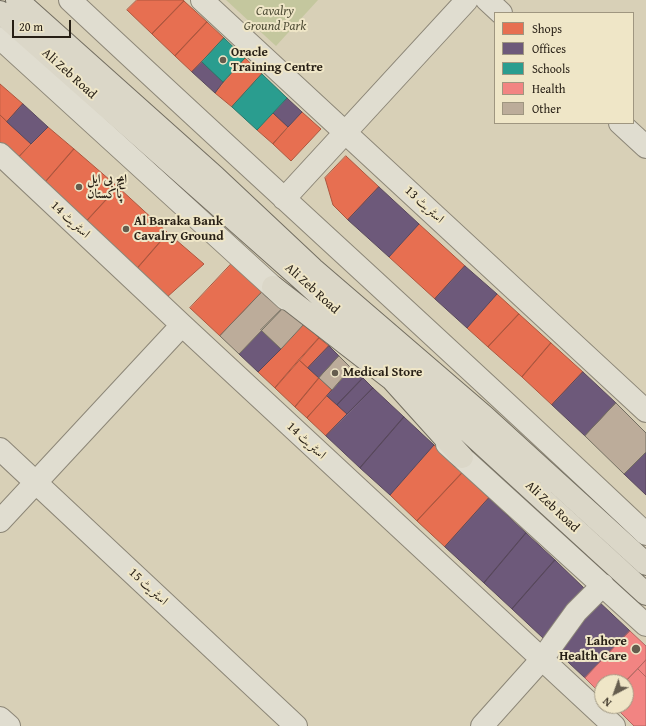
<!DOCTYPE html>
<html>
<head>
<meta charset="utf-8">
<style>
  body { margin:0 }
  #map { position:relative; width:646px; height:726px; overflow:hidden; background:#d8d0b7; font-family:"Gentium Book Plus",serif }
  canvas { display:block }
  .legend { position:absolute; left:494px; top:12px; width:140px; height:112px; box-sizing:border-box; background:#efe6c7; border:1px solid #9f9680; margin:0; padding:5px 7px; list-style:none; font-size:12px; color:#271f15 }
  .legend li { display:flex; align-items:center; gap:8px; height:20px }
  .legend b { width:20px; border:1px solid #9f9680 }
  .north { position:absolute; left:594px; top:674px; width:40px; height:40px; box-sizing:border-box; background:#efe6c7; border:1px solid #9f9680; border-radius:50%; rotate:221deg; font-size:11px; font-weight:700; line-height:16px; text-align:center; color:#271f15 }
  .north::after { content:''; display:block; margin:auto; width:14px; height:18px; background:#655d4e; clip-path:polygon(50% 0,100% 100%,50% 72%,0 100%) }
  .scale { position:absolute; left:12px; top:20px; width:59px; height:18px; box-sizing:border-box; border:2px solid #271f15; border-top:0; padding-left:5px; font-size:12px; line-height:14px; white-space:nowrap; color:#271f15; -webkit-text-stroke:3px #efe6c7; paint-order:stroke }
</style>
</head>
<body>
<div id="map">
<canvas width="646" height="726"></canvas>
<ul class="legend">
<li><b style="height:11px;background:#e76f51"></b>Shops</li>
<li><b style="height:11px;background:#6d597a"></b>Offices</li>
<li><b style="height:11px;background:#2a9d8f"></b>Schools</li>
<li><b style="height:11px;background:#f28482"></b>Health</li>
<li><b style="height:11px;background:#bcac9a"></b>Other</li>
</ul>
<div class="north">N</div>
<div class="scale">20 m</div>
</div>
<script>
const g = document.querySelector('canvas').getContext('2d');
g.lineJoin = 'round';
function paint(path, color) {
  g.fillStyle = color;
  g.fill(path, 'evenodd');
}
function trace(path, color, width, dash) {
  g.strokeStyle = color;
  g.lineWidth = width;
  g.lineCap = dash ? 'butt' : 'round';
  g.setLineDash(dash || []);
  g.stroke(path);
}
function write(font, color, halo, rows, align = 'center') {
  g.font = font + ' "Gentium Book Plus",Amiri,serif';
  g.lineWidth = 4;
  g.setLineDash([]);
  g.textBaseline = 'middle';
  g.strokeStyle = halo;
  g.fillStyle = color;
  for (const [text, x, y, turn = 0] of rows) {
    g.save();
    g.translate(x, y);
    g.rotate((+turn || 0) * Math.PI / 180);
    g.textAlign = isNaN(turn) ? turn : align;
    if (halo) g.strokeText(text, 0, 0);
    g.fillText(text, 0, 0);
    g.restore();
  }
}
paint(new Path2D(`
  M 226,0 L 318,0 L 276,46 Z`), '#c4c79e');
const shops = new Path2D(`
  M 137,0 L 183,0 L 184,1 L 152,34 L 127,10 Z
  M 184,1 L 207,22 L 175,56 L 152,34 Z
  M 207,22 L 224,38 L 192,72 L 175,56 Z
  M 245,58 L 262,74 L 232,107 L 215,93 Z
  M 0,84 L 23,104 L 7,122 L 0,115 Z
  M 302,112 L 321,129 L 291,161 L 273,144 Z
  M 273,113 L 288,127 L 273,144 L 257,130 Z
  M 0,115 L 31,144 L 15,161 L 0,148 Z
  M 48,127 L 74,149 L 41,187 L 15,161 Z
  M 74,149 L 118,187 L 83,225 L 41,187 Z
  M 346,156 L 379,187 L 348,220 L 333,205 L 325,178 Z
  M 118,187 L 168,233 L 135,271 L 83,225 Z
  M 419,224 L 465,266 L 435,299 L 389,257 Z
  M 168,233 L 204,264 L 166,298 L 135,271 Z
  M 236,259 L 267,287 L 220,336 L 190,308 Z
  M 497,294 L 519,314 L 488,347 L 467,328 Z
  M 519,314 L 551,343 L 522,377 L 488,347 Z
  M 305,323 L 319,338 L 275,388 L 258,372 Z
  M 319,338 L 329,346 L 308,368 L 299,360 Z
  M 551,343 L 583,372 L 552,405 L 522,377 Z
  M 299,360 L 319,378 L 295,407 L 275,388 Z
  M 319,378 L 332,390 L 307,418 L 295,407 Z
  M 327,396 L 347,414 L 326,436 L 307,418 Z
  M 434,445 L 462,473 L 417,521 L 390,495 Z
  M 462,473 L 489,498 L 445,547 L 417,521 Z`);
paint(shops, '#e76f51');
trace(shops, '#ad573f', 1);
const offices = new Path2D(`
  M 202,62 L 223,82 L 215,93 L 192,72 Z
  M 287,98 L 302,112 L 288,127 L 273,113 Z
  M 23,104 L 48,127 L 31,144 L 7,122 Z
  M 379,187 L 419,224 L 389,257 L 348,220 Z
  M 465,266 L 497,294 L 467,328 L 435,299 Z
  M 261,330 L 281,349 L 258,372 L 239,354 Z
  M 329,346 L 339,356 L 319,378 L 308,368 Z
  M 351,368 L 363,378 L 337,405 L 327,396 Z
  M 583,372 L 616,403 L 585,436 L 552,405 Z
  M 363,378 L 373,388 L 347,414 L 337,405 Z
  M 373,388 L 404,417 L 360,468 L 326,436 Z
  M 404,417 L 434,445 L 390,495 L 360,468 Z
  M 646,452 L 646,495 L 624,474 Z
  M 489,498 L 526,533 L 484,583 L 445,547 Z
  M 526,533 L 555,560 L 512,609 L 484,583 Z
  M 555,560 L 586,590 L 543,638 L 512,609 Z
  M 596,599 L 630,631 L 585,678 L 552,647 Z`);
paint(offices, '#6d597a');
trace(offices, '#58485c', 1);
const schools = new Path2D(`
  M 224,38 L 245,58 L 223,82 L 202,62 Z
  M 262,74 L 287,98 L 257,130 L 232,107 Z`);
paint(schools, '#2a9d8f');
trace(schools, '#29776a', 1);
const health = new Path2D(`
  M 630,631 L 646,646 L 646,660 L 625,682 L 602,682 L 602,695 L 585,678 Z
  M 646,660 L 646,677 L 638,669 Z
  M 638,669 L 646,677 L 646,726 L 634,726 L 614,706 L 626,706 L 625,682 Z`);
paint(health, '#f28482');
trace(health, '#b56661', 1);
const building = new Path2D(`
  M 267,287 L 286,305 L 239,354 L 220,336 Z
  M 286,305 L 305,323 L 281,349 L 261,330 Z
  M 339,356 L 351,368 L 332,390 L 319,378 Z
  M 616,403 L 646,433 L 646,452 L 624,474 L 585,436 Z`);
paint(building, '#bcac9a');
trace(building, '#736e61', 1);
const minor = new Path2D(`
  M 70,0 C 261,179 456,354 646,534
  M 202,0 L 646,411
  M 487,0 L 501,13
  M 0,38 L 286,299
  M 620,123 L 646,147
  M 0,154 L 182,325 L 614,726
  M 284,199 L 467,0
  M 447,444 L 646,625
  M 0,449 L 296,726
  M 0,521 L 182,325
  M 0,718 L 9,726
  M 482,726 L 542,659 L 576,612 L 603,585`);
const major = new Path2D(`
  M 17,0 L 215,177 L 313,269 L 485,417 L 646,564
  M 0,12 L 304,281 L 646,594
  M 273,287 L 393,380
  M 389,376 L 462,457`);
trace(minor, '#8c8677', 24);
trace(major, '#736e61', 24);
trace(minor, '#e0ddd0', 22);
trace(major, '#dbd7c8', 22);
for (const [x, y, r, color] of [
  [223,60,4,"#655d4e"],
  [79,187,4,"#655d4e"],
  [126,229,4,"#655d4e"],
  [335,373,4,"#655d4e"],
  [636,649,5,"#655d4e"]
]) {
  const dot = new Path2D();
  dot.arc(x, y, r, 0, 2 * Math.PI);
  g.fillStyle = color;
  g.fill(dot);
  trace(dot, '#efe6c7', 1.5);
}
write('italic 13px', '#514f38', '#efe6c7', [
  ["Cavalry",275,12],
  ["Ground Park",275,27]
]);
write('bold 13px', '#271f15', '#efe6c7', [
  ["Oracle",231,53],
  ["Training Centre",231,68],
  ["ایچ بی ایل",87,180],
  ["پاکستان",87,195],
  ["Al Baraka Bank",134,222],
  ["Cavalry Ground",134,237],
  ["Medical Store",343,373],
  ["Lahore",627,642,"right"],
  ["Health Care",627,657,"right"]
], 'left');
write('13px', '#271f15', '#efe6c7', [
  ["Ali Zeb Road",69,74,42],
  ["اسٹریٹ 13",424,205,43],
  ["اسٹریٹ 14",70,220,43],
  ["Ali Zeb Road",312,289,42],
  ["اسٹریٹ 14",306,441,43],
  ["Ali Zeb Road",552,507,43],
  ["اسٹریٹ 15",148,587,43]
]);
</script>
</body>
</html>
